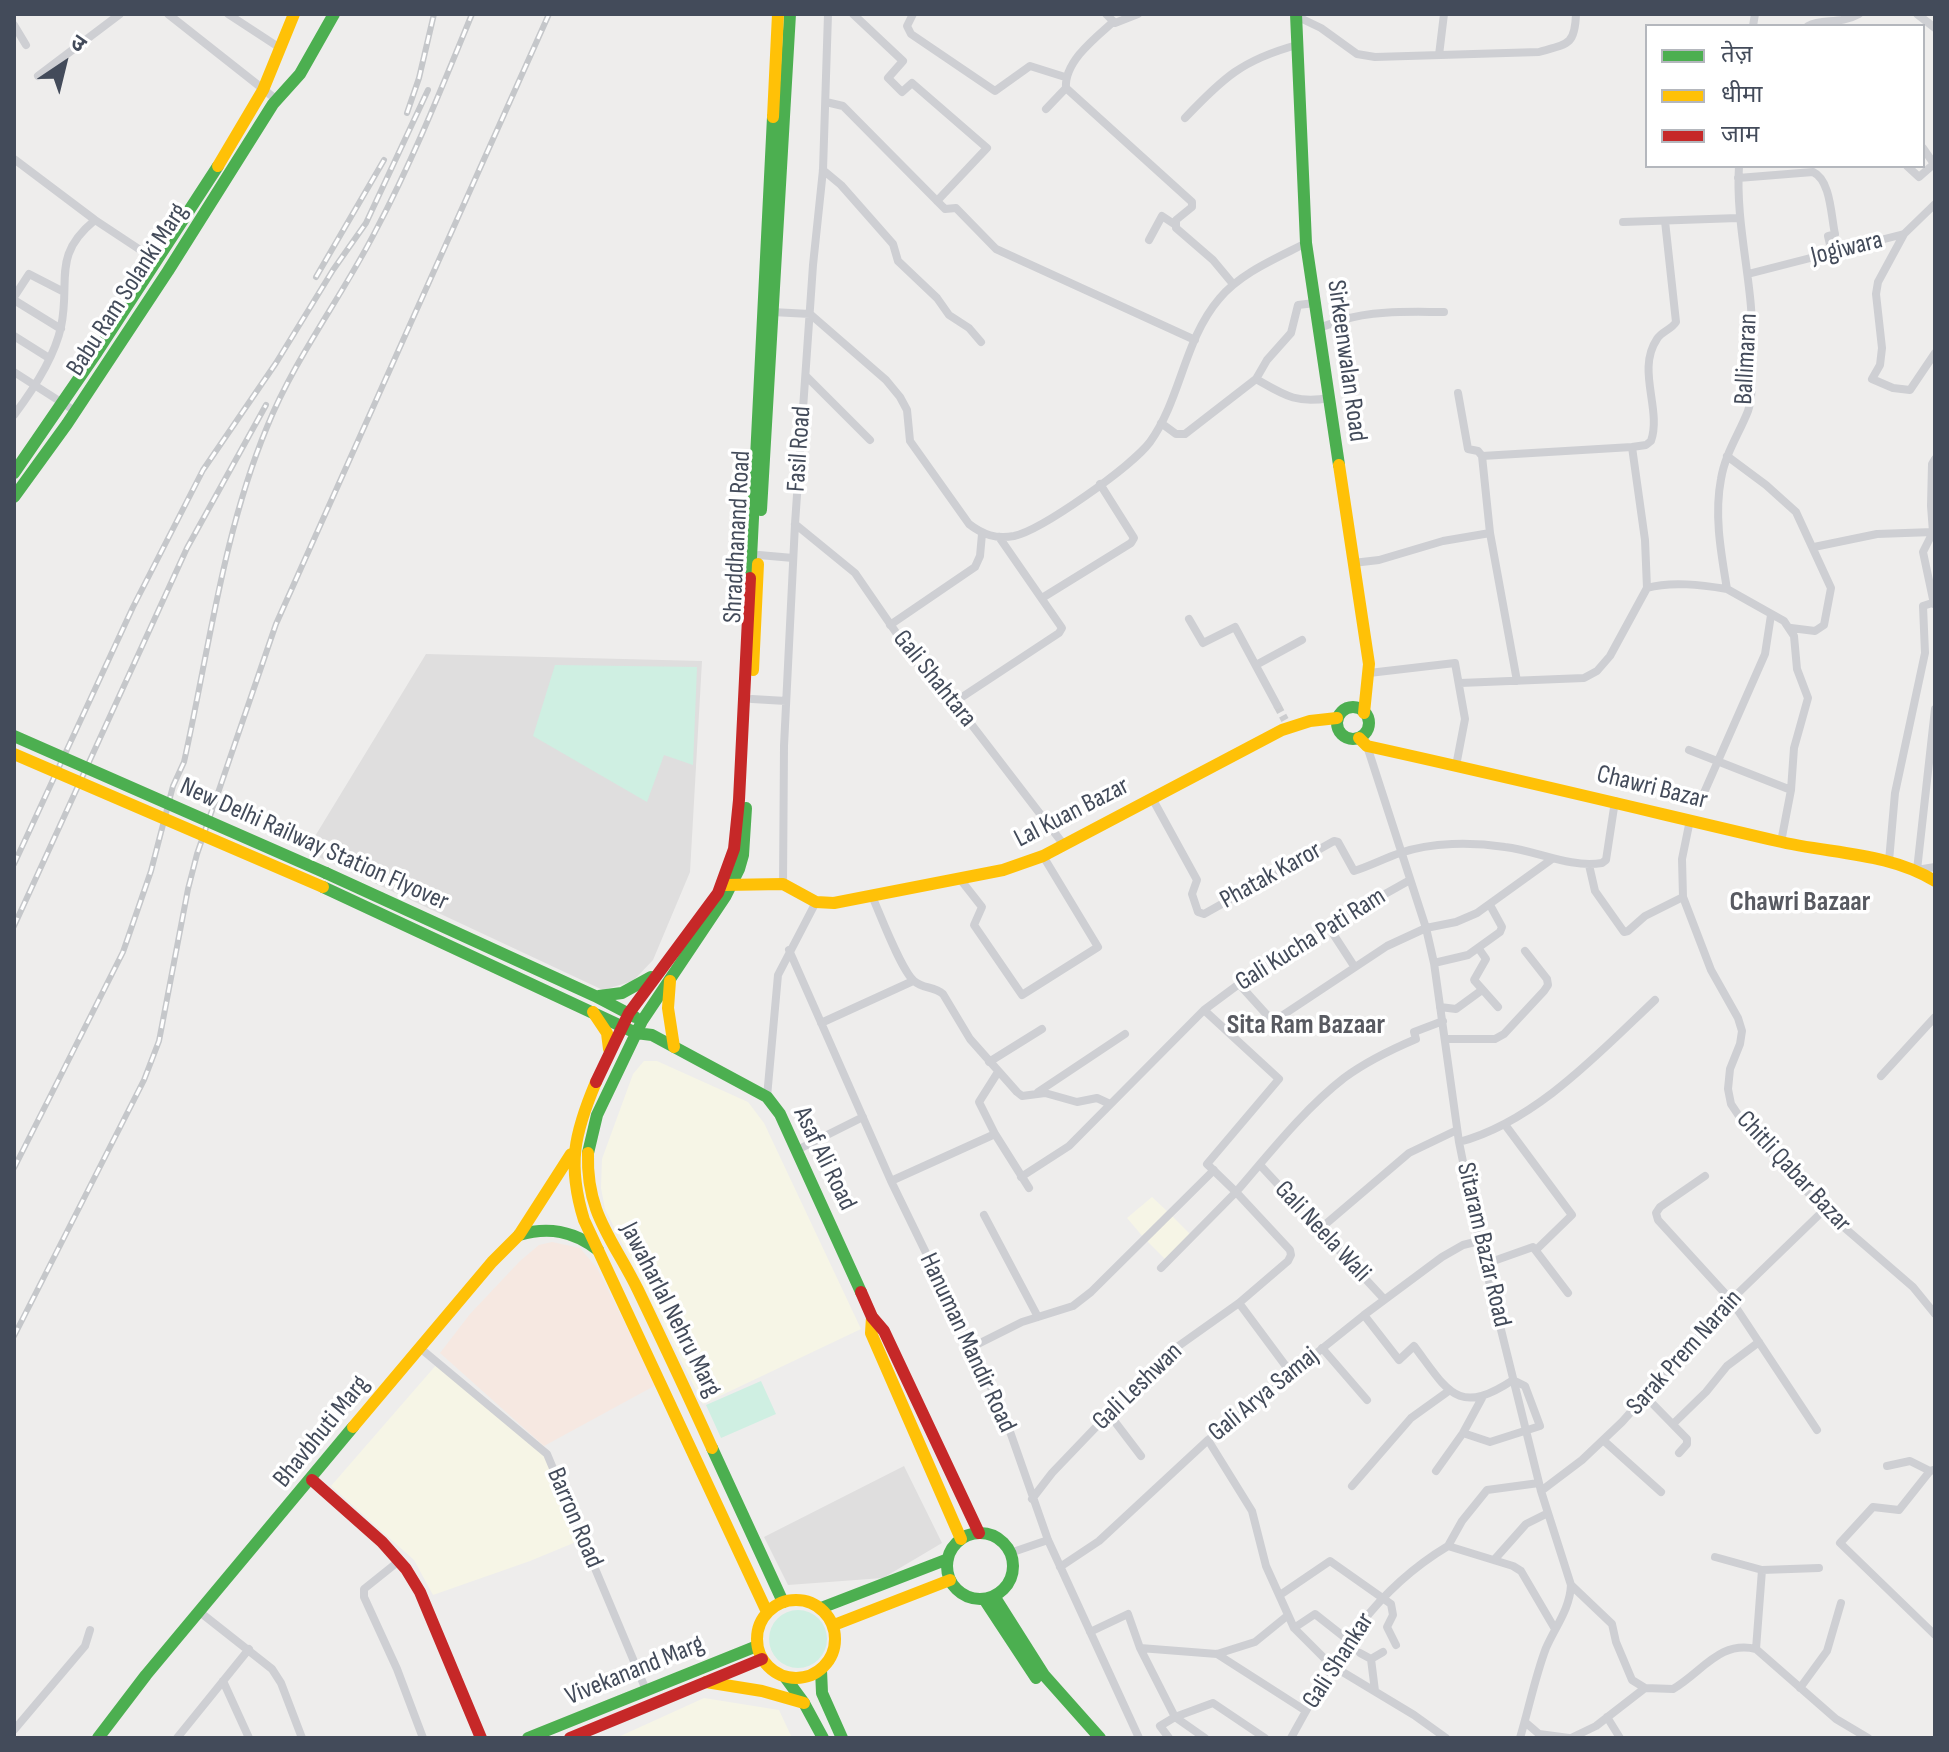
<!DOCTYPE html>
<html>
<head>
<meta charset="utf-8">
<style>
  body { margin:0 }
  #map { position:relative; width:1949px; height:1752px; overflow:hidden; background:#eeedec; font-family:"Sofia Sans Condensed","Noto Sans Devanagari",sans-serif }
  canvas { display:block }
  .frame { position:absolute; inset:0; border:16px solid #434b5a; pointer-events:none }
  .legend { position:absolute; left:1645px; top:24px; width:280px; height:144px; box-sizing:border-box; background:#fff; border:2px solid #b4b7bd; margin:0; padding:10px 14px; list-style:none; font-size:24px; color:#434b5a }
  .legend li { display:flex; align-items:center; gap:16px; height:40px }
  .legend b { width:40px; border:2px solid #b4b7bd }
  .north { position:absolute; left:24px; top:24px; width:80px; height:80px; -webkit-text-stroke:6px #fff; paint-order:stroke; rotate:35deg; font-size:22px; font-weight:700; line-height:32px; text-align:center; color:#434b5a }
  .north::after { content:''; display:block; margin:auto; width:28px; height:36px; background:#434b5a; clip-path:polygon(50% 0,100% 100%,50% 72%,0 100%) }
</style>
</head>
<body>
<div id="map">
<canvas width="1949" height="1752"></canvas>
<div class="frame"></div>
<ul class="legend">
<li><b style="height:10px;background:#4caf50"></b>तेज़</li>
<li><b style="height:10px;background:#ffc107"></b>धीमा</li>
<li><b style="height:10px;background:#c62828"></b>जाम</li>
</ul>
<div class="north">उ</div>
</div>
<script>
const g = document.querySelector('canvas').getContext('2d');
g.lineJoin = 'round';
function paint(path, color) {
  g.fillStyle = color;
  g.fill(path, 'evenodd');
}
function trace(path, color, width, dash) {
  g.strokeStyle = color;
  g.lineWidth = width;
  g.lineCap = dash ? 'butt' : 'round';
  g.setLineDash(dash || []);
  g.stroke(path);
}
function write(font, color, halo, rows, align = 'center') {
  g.font = font + ' "Sofia Sans Condensed",sans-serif';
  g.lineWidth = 7;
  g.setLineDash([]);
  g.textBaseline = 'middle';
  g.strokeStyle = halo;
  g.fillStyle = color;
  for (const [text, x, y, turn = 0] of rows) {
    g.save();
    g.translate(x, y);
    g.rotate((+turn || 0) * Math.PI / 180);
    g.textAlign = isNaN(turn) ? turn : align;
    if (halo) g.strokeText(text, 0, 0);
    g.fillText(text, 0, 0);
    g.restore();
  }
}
paint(new Path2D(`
  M 644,1061 L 657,1061 L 748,1102 L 764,1123 L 861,1329 L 703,1404 L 605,1209 L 601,1188 L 602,1159 L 633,1074 Z
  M 1152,1197 L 1168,1212 L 1144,1238 L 1127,1218 Z
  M 1172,1216 L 1191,1235 L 1165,1259 L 1147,1241 Z
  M 437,1364 L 544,1446 L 588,1537 L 530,1561 L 433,1595 L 414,1560 L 331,1486 Z
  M 704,1698 L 779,1710 L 792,1738 L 616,1738 Z`), '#f6f5e6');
paint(new Path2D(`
  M 426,654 L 702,661 L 690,872 L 653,960 L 633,981 L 603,990 L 306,851 Z
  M 904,1466 L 942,1543 L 883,1578 L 788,1585 L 764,1537 Z`), '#dfdede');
paint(new Path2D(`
  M 552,1242 L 580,1248 L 597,1268 L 656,1385 L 544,1446 L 440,1353 L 470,1314 L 520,1261 L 539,1245 Z`), '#f6e8e1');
paint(new Path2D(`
  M 555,665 L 697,667 L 693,765 L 664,755 L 647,802 L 533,736 Z
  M 761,1381 L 776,1414 L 721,1438 L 706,1405 Z
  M769 1639a29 29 0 1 1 58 0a29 29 0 1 1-58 0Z`), '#cfefe2');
trace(new Path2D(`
  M 1277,705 L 1285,720`), '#cccdcf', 8, [8, 4]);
trace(new Path2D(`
  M 168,14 L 277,100
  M 228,14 L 280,48
  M 853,14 L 903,61 L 888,78 L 902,92 L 912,83 L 987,148 L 937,201
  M 913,14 L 907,26 L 911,34 L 995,91 L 1030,66 L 1065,77
  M 1106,14 L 1115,23 L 1138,14
  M 1917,14 L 1935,28
  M 1296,16 L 1321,28 L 1357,54 L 1375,57 L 1539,52 C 1568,44 1575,45 1576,14
  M 1113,22 C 1095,38 1064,62 1066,88 L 1192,202 L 1192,207 L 1176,220 L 1176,228 L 1213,260 L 1233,284
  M 14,25 L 26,45
  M 1753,26 L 1755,14
  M 1808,26 C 1823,18 1839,25 1859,14
  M 1439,55 L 1444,14
  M 38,76 L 120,14
  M 826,102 L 843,106 L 945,209 L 956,208 L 996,249 L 1195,340
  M 1046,109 L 1066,88
  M 1185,118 C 1223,78 1242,60 1297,45
  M 1923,148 L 1934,164
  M 14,159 L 95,220 L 157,261
  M 1739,166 C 1735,228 1755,288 1752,349 C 1751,368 1754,393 1748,411 C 1739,434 1725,454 1721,479 C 1714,515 1721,553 1727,589 L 1784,621 L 1794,636 L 1797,669 L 1808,698 L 1794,748 L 1791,790 L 1781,842
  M 1907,166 L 1919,177 L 1935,163
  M 823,170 L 841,185 L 893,244 L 898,261 L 937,298 L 949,315 L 969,328 L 981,342
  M 1738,178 L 1813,172 C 1831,180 1831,217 1835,234 L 1828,236 L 1832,253
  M 1623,222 L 1738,218
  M 1904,234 L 1878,282 L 1876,294 L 1882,348 L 1880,365 L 1872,379 L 1893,388 L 1910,390 L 1935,353
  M 1149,240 L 1162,216 L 1174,224
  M 1748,274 L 1904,234 L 1935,204
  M 14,297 L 29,274 L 64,292
  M 14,300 L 61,329
  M 772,312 L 810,314 L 886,380 L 900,397 L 907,410 L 910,441 L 969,524 C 983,535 996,539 1014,536 C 1042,530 1132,466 1150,442 C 1181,399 1184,340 1219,299 C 1240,273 1277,258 1306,243
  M 1319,327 C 1329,326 1333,322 1342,320 C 1374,310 1411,312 1444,312
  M 14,336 L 49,358
  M 14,372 L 75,411
  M 806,376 L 870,440
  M 1256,379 C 1284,395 1296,404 1329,398
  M 1458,393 L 1468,449 L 1478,451 L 1482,456
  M 14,415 C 33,390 54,359 61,327 C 71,280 51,256 95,220
  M 1161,423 L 1176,434 L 1185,434 L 1256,379 L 1267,360 L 1291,333 L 1298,305 L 1315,303
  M 1727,456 L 1766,485 L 1796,512 L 1831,588 L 1824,625 L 1815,631 L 1791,628
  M 795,524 L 855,573 L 928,679 L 968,720 L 1064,845
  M 1814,547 L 1877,534 L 1933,532
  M 759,555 L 793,558
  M 1353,563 L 1379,560 L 1443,541 L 1490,533
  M 1647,588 C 1671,581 1702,585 1727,589
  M 1042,598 L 1131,543 L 1134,538 L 1100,484
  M 1934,604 L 1923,552 L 1933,532 L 1931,506 L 1932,464 L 1935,459
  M 1189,619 L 1203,643 L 1235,627 L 1277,705
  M 890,625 L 975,567 L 980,556 L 982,534
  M 1256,665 L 1302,640
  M 1369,673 L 1455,663 L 1465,719 L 1456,766
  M 1517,681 L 1490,533 L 1482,456 L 1632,447 L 1646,445 L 1651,441 C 1662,409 1636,370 1657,339 C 1662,331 1671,330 1676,322 L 1665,221
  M 1460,683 L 1584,678 L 1597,671 L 1610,656 L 1647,588 L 1645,540 L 1632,447
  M 752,699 L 786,701
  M 953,703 L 1059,633 L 1062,628 L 999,537
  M 1935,709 L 1917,870 L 1935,867
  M 1367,746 L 1426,928 L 1434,963 L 1459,1142 L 1479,1241 L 1541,1491 L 1571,1585 C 1570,1609 1555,1627 1546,1648 C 1535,1677 1529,1708 1520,1738
  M 1689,750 L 1791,790
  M 1703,795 L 1765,654 L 1771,615
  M 1152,798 L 1197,880 L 1192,894 L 1198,912 L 1204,914 L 1334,841 L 1338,842 L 1354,871 C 1370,866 1385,858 1400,853 C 1432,842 1472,842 1505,847 C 1538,851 1569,868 1602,863 L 1606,860 L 1615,801
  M 1690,820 L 1682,859 L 1683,897 L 1711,970 L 1738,1018 L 1742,1031 L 1740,1044 L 1730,1069 L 1728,1089 L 1731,1104 L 1743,1122 L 1824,1210 L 1913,1287 L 1935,1314
  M 1889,861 L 1895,793 L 1925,653 L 1923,606 L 1932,603
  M 1589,865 L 1595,891 L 1624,932 L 1628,931 L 1645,916 L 1683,897
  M 960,879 L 982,907 L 974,925 L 1022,995 L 1098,947 L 1043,856
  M 783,884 L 784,746 L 795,524 L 813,265 L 823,170 L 828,14
  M 872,896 C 880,914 901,970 914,981 C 923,989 934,986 943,994 L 970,1039 L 1017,1092 L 1022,1096 L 1045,1093 L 1077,1102 L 1097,1098 L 1110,1104
  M 1328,926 L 1354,966
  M 1479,949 L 1486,959 L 1474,980 L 1498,1007
  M 789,950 L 891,1181 L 984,1372 L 1007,1423 L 1048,1540 L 1139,1738
  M 1434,963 L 1468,955 L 1500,932 L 1502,927 L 1490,905
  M 1239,984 L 1267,1015 L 1274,1018 L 1280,1017 L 1387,946 L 1426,928 L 1456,922 L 1477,913 L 1552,859
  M 1440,1007 L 1456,1009 L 1482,990
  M 1204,1010 L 1279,1079 L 1207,1164 L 1236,1192 C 1269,1154 1304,1109 1344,1078 C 1367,1061 1390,1050 1416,1039 L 1414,1032 L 1443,1021
  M 821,1023 L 913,981
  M 1445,1039 L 1495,1039 L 1504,1034 L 1544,991 L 1548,985 L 1547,979 L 1525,951
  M 989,1062 L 1042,1029
  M 1881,1076 L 1935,1017
  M 1038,1092 L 1125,1034
  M 767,1097 L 778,975 L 816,902
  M 1506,1126 L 1572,1215 L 1537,1249
  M 995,1134 L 979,1102 L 998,1072
  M 1459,1142 C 1535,1122 1599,1053 1655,1000
  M 797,1150 L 863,1117
  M 1260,1165 L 1384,1299
  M 1705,1176 L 1660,1207 L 1656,1213 L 1658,1220 L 1731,1300 L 1817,1430
  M 1021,1177 L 1069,1146 L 1204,1010 L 1239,984 L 1328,926 L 1410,880
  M 891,1181 L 995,1134 L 1029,1188
  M 984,1215 L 1038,1317
  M 1321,1228 L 1409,1153 L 1457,1130
  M 1485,1264 L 1533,1247 L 1568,1293
  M 1239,1303 L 1291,1373
  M 1364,1315 L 1399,1360 L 1414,1346 C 1448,1391 1457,1417 1513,1380 L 1525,1386 L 1540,1426 L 1490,1442 L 1463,1433
  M 972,1347 L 1022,1322 L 1073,1306 L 1091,1292 L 1214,1170
  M 420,1348 L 547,1454 L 646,1690
  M 1322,1348 L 1367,1400
  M 1645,1396 L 1687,1439 L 1687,1444 L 1679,1453
  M 1109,1414 L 1141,1456
  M 1673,1424 L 1706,1392 L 1727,1366 L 1759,1342
  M 1208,1440 L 1252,1511 L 1266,1566 L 1294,1628 L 1331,1665 L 1414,1715 L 1446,1738
  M 1603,1440 L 1661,1492
  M 1887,1466 L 1910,1461 L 1930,1471 L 1934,1470
  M 1436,1471 L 1463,1433 L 1482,1398
  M 1930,1471 L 1899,1510 L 1873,1507 L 1840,1543 L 1935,1635
  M 1352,1486 L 1411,1418 L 1450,1390
  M 1541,1491 L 1582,1460 L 1622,1422 L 1731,1300 L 1824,1210
  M 1032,1499 L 1052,1473 L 1163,1357 L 1239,1303 L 1288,1261 L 1291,1255 L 1290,1250 L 1236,1192 L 1161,1268
  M 1448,1546 L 1462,1521 L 1487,1490 L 1539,1483
  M 1010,1553 L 1048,1540
  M 1715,1557 L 1762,1570
  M 1494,1560 L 1526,1524 L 1548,1513
  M 399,1561 L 364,1589 L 364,1597 L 397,1669 L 423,1738
  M 1060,1567 L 1099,1541 L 1208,1440 L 1364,1315 L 1442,1257 L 1463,1245 L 1479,1241
  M 1571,1585 L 1612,1624 L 1616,1642 L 1632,1680 L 1645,1688 L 1673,1689 C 1702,1672 1720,1640 1756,1649 L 1836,1719 L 1868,1738
  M 1280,1595 L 1330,1561 L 1391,1604 L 1393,1615 L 1387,1627 L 1396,1645
  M 201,1613 L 272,1669 L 281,1683 L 302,1738
  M 1294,1628 L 1315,1614 L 1348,1640
  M 1090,1632 L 1128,1614 L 1140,1648 L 1217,1654 L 1255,1642 L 1287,1616
  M 1140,1648 L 1175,1717 L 1205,1738
  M 1756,1649 L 1762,1570 L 1819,1568
  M 1360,1653 L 1371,1659
  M 1217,1654 L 1306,1711
  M 223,1681 L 249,1738
  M 1800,1688 L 1827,1651 L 1841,1603
  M 1375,1691 L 1371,1659 L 1383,1652
  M 1607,1717 L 1620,1738
  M 1525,1722 L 1539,1734 L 1569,1738
  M 14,1730 L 85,1646 L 90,1630
  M 177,1738 L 249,1649
  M 1169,1738 L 1160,1726 L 1175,1717 L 1213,1703 L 1265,1738
  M 1291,1738 C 1335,1659 1368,1594 1448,1546 L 1513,1566 L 1521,1571 L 1555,1629
  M 1571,1738 L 1596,1726 L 1645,1688`), '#cecfd3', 8);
trace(new Path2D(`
  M 1296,14 L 1306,243 L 1339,465
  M 14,473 L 97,352 L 218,166
  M 14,497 L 67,424 L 168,271 L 273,104 L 300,74 L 334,14
  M 761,510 L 790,14
  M 750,578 L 773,117
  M1337 723a16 16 0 1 1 32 0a16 16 0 1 1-32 0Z
  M 326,873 L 595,996 L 635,1017
  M 323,887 L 636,1033 L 652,1035 L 767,1097 L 780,1114 L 861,1292
  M 599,996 L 622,993 L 651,977
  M 588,1153 L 597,1115 L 642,1021 L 725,897 L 739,869 L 743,855 L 746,808
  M 519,1235 C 549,1226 574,1231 598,1250
  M 712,1448 L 783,1602
  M947 1566a33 33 0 1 1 66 0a33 33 0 1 1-66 0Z
  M 994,1596 L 1044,1675 L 1100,1738
  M 984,1599 L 1036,1678
  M 821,1608 L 948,1559
  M 821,1670 L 822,1693 L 842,1738
  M 785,1677 L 804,1703 L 823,1738
  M 98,1738 L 146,1675 L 353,1427
  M 528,1738 L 757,1646`), '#4caf50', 12);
trace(new Path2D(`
  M 773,117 L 778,14
  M 218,166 L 263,90 L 294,14
  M 1339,465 L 1369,664 L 1364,713
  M 753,670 L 758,564
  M 1359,738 L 1367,746 C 1504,776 1640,809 1777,841 C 1830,854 1888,852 1935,881
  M 724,885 L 783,884 L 816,902 L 834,903 L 1003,870 L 1043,856 L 1282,730 L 1310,721 L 1337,718
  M 670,981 L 668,1008 L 674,1047
  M 593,1012 L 607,1033 L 609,1049
  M 596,1082 C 574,1134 567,1165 584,1220 L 767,1612
  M 588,1153 C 586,1214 613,1239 638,1290 C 663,1342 688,1395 712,1448
  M 872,1317 L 871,1333 L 961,1539
  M 353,1427 L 492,1262 L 519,1235 L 571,1154
  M757 1639a39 39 0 1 1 78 0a39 39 0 1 1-78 0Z
  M 834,1625 L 950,1580
  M 706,1682 L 762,1691 L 804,1703`), '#ffc107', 12);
trace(new Path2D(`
  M 596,1082 L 629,1013 L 718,893 L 734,849 L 739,800 L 750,578
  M 861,1292 L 872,1317 L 884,1331 L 979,1533
  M 312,1480 L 382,1542 L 406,1569 L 420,1592 L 481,1738
  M 570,1738 L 762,1659`), '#c62828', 12);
const rail = new Path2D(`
  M 407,113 L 419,78 L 434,14
  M 316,277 L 384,160
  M 14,864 L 133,607 L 203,470 L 276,363 L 333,270 L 366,223 L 428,90
  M 14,926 L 187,548 L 266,405
  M 14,1168 L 123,952 L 151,871 L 173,786 L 184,762 C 209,650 223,533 267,427 C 295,357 342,297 376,230 C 413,160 442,87 472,14
  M 14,1336 L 144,1080 L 159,1041 L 188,889 L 197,854 L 276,624 L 549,14`);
trace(rail, '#c5c7ca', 6);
trace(rail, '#fff', 3, [9]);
trace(new Path2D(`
  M 14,736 L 326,873`), '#4caf50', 12);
trace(new Path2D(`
  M 14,754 L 323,887`), '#ffc107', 12);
write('26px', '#434b5a', '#fff', [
  ["Jogiwara",1847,249,-14],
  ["Babu Ram Solanki Marg",128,290,-57],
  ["Ballimaran",1747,359,-87],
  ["Sirkeenwalan Road",1346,361,82],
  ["Fasil Road",800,449,-86],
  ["Shraddhanand Road",738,537,-87],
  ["Gali Shahtara",934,679,51],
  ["Chawri Bazar",1652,788,14],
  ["Lal Kuan Bazar",1072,813,-27],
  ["New Delhi Railway Station Flyover",314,845,24],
  ["Phatak Karor",1271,876,-29],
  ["Gali Kucha Pati Ram",1311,940,-32],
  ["Asaf Ali Road",824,1159,64],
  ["Chitli Qabar Bazar",1793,1172,47],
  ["Gali Neela Wali",1322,1232,47],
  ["Sitaram Bazar Road",1483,1245,77],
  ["Jawaharlal Nehru Marg",670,1310,63],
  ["Hanuman Mandir Road",967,1343,65],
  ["Sarak Prem Narain",1685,1353,-48],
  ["Gali Leshwan",1138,1387,-44],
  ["Gali Arya Samaj",1264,1395,-39],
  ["Bhavbhuti Marg",322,1432,-51],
  ["Barron Road",574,1518,67],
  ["Gali Shankar",1339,1661,-57],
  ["Vivekanand Marg",635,1671,-22]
]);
write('bold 28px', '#585a61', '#fff', [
  ["Chawri Bazaar",1800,903],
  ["Sita Ram Bazaar",1306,1026]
]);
</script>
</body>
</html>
